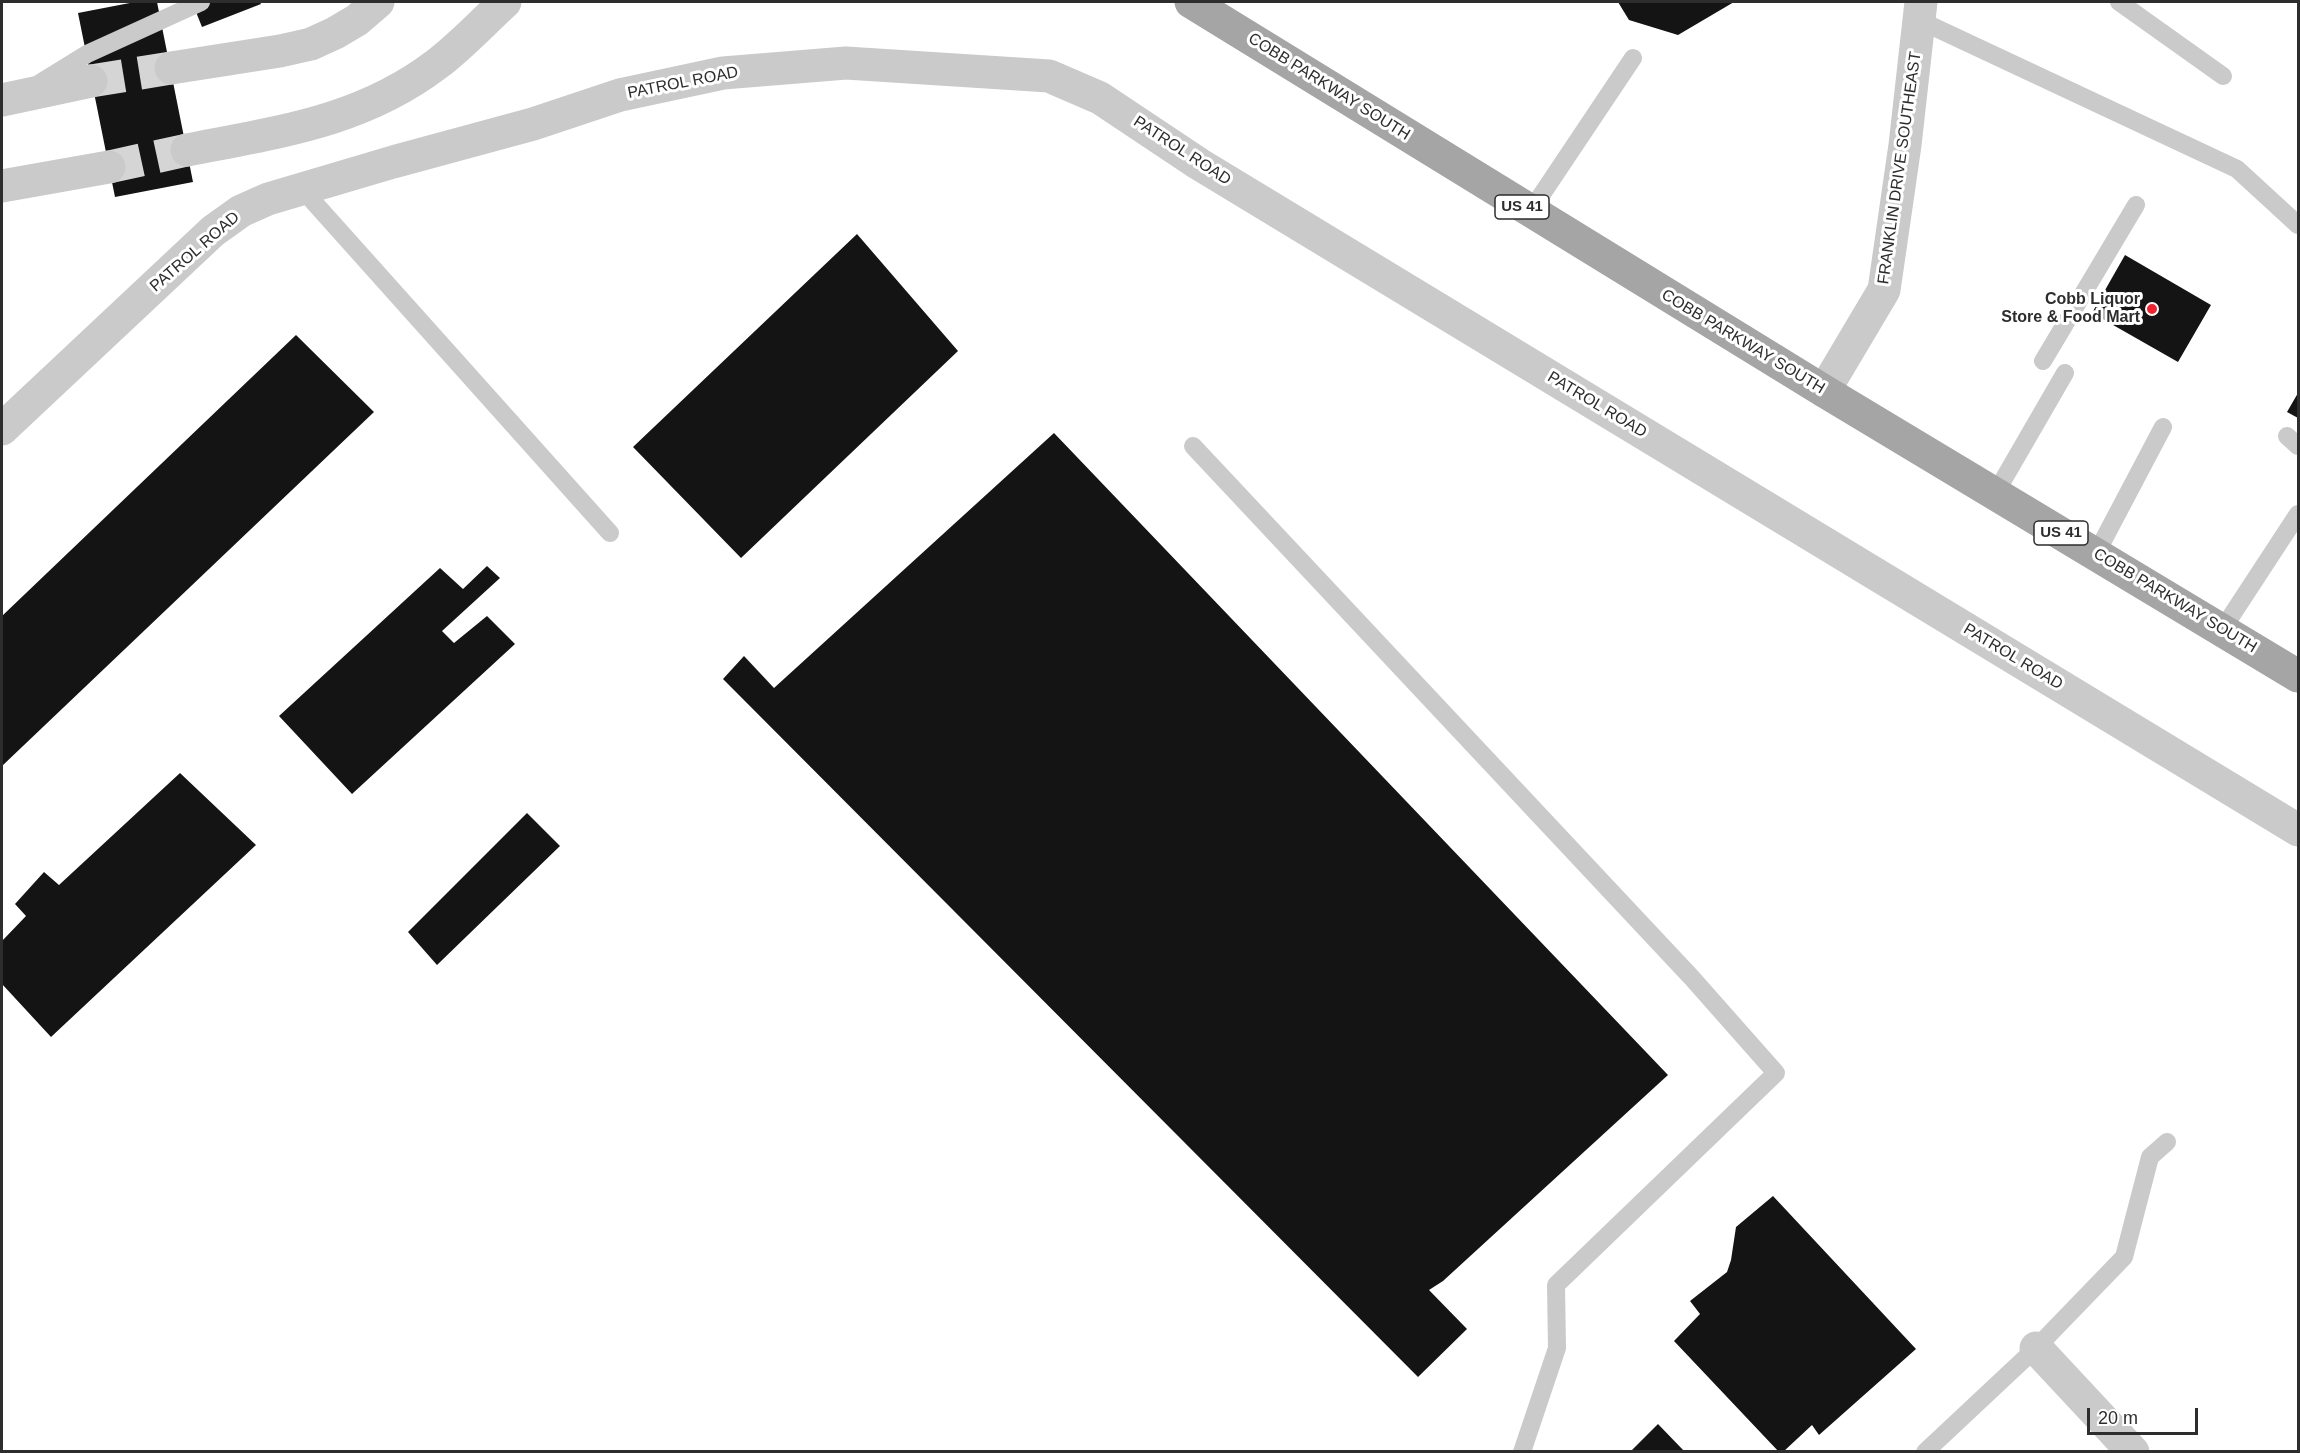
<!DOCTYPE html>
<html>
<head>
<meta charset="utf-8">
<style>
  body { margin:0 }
  #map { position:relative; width:2300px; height:1453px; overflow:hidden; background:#fff; font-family:Helvetica,sans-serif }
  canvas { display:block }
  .frame { position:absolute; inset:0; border:3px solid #2d2d2d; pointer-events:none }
  .scale { position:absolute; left:2087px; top:1408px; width:111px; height:27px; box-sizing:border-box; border:3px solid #2d2d2d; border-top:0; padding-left:8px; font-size:18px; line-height:21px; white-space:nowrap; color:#2d2d2d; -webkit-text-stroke:4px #fff; paint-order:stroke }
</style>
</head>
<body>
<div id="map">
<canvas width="2300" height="1453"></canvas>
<div class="frame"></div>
<div class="scale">20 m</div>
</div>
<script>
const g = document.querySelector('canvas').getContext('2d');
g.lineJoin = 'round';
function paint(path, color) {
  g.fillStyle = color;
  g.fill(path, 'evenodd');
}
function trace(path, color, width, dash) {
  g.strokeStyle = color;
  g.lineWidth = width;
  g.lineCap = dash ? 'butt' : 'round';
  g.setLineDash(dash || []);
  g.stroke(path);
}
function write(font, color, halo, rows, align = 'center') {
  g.font = font + ' Helvetica,sans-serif';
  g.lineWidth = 6;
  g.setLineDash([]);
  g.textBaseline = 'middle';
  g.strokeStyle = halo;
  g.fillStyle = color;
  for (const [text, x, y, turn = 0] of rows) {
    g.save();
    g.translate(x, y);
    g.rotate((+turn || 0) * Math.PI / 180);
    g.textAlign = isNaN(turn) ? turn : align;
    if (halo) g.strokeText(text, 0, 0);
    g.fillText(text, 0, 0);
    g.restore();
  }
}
paint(new Path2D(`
  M 135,2 L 157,2 L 193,182 L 115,197 L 78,13 Z
  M 192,2 L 260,2 L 261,4 L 202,27 Z
  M 1618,2 L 1734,2 L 1678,35 L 1629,20 Z
  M 857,234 L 958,351 L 741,558 L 633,447 Z
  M 2125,255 L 2211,305 L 2178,362 L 2092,313 Z
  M 296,335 L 374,412 L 2,766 L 2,616 Z
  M 2298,393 L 2298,418 L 2287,412 Z
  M 1054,433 L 1668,1075 L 1443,1281 L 1429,1290 L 1467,1329 L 1418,1377 L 723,679 L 744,656 L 774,688 Z
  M 487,566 L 500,578 L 442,631 L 454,643 L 487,616 L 515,644 L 352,794 L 279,716 L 440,568 L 463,589 Z
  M 180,773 L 256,845 L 51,1037 L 2,984 L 2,941 L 26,916 L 15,904 L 44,872 L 59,885 Z
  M 527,813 L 560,846 L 437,965 L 408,932 Z
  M 1773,1196 L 1916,1349 L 1819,1435 L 1812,1425 L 1783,1452 L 1779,1452 L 1674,1341 L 1700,1314 L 1690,1301 L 1727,1272 L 1731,1260 L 1736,1227 Z
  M 1658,1424 L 1685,1452 L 1630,1452 Z`), '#141414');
trace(new Path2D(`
  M 91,81 L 171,68
  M 109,167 L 187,150`), '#d5d5d5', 33, [33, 16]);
trace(new Path2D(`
  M 2119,2 L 2223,76
  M 1919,20 L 2237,169 L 2298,225
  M 40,83 L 87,54 L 201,2
  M 302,189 L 610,533
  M 1530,212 L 1633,58
  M 2043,361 L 2136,205
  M 2287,436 L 2298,446
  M 1193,446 L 1692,978 L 1776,1073 L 1556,1285 L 1557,1348 L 1522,1452
  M 1995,494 L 2065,373
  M 2096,554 L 2163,427
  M 2222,630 L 2298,514
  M 1925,1452 L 2036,1348 L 2124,1257 L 2150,1157 L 2167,1142`), '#cacaca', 18);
trace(new Path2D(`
  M 171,68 L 280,51 L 311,44 L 335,33 L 357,20 L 378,2
  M 2,100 L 91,81
  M 187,150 C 278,132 361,122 437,64 C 461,46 483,22 505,2
  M 2,186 L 109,167
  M 1824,391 L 1884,290 L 1905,145 L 1921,2
  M 2,429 L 213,231 L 241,211 L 268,199 L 393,162 L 533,124 L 620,95 L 723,73 L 846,63 L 1049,76 L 1100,98 L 1199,164 L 2298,830
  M 2036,1348 L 2133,1452`), '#cacaca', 33);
trace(new Path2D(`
  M 1191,2 L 1824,391 L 2298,676`), '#a5a5a5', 33);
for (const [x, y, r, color] of [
  [2152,309,6,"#f12130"]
]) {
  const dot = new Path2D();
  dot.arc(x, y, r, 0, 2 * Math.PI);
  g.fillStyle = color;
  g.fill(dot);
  trace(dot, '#fff', 2);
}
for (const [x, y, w] of [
  [1522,207,54],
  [2061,533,54]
]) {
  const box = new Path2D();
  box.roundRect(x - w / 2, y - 12, w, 24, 4.5);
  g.fillStyle = '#fff';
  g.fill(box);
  trace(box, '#2d2d2d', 1.5);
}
write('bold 15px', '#2d2d2d', null, [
  ["US 41",1522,207],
  ["US 41",2061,533]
]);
write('16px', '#2d2d2d', '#fff', [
  ["PATROL ROAD",683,83,-11],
  ["COBB PARKWAY SOUTH",1329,87,32],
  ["PATROL ROAD",1182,151,33],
  ["FRANKLIN DRIVE SOUTHEAST",1900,168,-82],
  ["PATROL ROAD",195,252,-41],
  ["COBB PARKWAY SOUTH",1743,342,31],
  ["PATROL ROAD",1597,405,31],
  ["COBB PARKWAY SOUTH",2175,601,31],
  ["PATROL ROAD",2013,657,31]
]);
write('bold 16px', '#2d2d2d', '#fff', [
  ["Cobb Liquor",2140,300],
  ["Store & Food Mart",2140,318]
], 'right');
</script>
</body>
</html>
